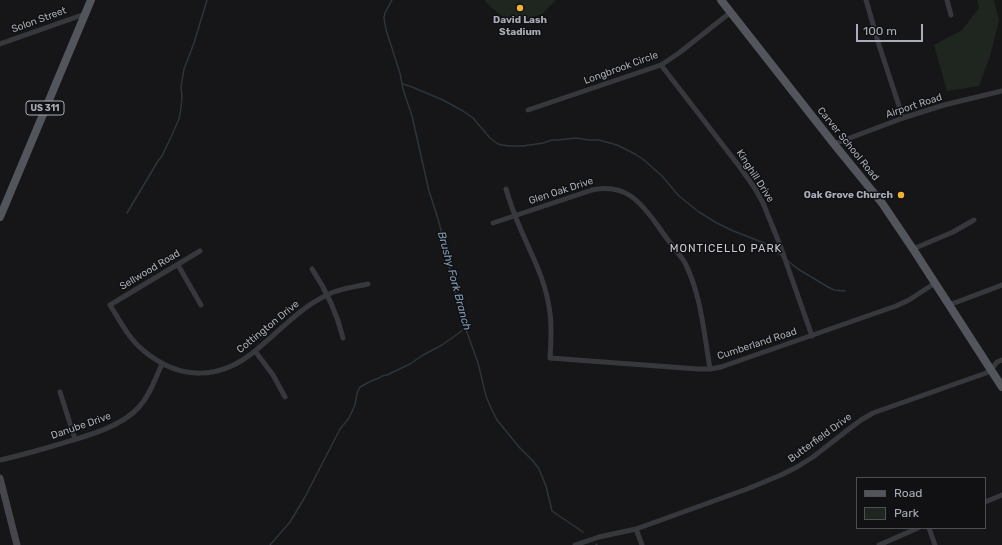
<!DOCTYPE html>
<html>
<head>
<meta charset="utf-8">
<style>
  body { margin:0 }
  #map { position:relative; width:1002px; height:545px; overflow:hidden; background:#161618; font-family:Rubik,sans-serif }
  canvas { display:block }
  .legend { position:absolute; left:856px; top:477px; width:130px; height:52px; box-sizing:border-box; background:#111113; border:1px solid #4d4f55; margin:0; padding:5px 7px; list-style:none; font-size:12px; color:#a8adb8 }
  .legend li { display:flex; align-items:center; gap:8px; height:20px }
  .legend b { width:20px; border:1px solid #4d4f55 }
  .scale { position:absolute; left:856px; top:24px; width:67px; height:18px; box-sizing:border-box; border:2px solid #a8adb8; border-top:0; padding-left:5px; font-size:12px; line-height:14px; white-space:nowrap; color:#a8adb8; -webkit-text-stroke:3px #111113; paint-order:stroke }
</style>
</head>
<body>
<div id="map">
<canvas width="1002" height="545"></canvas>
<ul class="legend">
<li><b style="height:5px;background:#53555c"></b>Road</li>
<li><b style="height:11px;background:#1e261f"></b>Park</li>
</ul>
<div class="scale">100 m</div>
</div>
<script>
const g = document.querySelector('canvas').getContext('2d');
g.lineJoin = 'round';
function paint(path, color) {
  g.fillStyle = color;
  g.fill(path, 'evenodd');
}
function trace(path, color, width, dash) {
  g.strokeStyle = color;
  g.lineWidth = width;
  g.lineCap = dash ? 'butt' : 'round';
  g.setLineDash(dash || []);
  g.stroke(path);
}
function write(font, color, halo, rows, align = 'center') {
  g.font = font + ' Rubik,sans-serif';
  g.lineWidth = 3;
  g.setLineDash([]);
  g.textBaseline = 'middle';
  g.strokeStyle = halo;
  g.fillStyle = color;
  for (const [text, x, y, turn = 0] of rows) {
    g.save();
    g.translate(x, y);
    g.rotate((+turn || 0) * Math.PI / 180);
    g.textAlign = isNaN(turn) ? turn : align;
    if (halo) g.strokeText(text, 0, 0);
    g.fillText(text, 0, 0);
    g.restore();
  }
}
paint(new Path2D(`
  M 485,0 L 556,0 L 542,14 L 521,20 L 507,20 L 486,3 Z
  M 977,0 L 994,0 L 999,21 L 990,56 L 979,86 L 947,91 L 934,45 L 962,30 L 979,8 Z`), '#1e261f');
trace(new Path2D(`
  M 392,0 L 385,13 L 384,18 L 386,30 L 400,73 L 403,89 L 412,116 L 429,191 L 439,222 L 460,313 L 478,363 L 486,396 L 491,408 L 497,420 L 519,447 L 533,461 L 539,469 L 546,486 L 552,511 L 583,532
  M 403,84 L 412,87 L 443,100 L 463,111 L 473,118 L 490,138 L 498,144 L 502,145 L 509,146 L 523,146 L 543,143 L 552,140 L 557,140 L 576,138 L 589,140 L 599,140 L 617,145 L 635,154 L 644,160 L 662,176 L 679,196 L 699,212 L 715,222 L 731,230 L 764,243 L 782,256
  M 127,213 L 158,161 L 162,156 L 171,137 L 179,119 L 181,108 L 182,97 L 181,87 L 184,69 L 194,43 L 207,0
  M 788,261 L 798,269 L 828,287 L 834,290 L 845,291
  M 596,544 L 597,545
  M 270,545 L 290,522 L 305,497 L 340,429 L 349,418 L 355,405 L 357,393 L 360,387 L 371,381 L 379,378 L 382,376 L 387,375 L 410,364 L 423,355 L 442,345 L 466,328`), '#2c353c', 1.5);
trace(new Path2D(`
  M 866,0 L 879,45 L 903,118
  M 947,0 L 951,15
  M 0,44 L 85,14
  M 661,65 L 739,166 L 754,187 L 763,203 L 780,245 L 812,336
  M 528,110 L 661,65 L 679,53 L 731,12
  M 834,144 L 903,118 L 944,105 L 1002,91
  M 506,189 C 510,203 515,216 521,230 C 533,258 546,281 550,313 C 552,328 551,343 550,358 L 698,369 L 710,369 L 721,367 L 896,306 L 909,300 L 935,283
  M 493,223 L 592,190 C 625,183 640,201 658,226 C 666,238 675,249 684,261 C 701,293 704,333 710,369
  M 913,249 L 953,232 L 974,220
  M 200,251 L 110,305 C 120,321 129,339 144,351 C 180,381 220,380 255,351 C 279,332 299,308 327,295 C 340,288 355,287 368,284
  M 178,265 L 201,305
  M 312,269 C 326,290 337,313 343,338
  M 949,305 L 1002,285
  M 255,351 L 273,375 L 285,397
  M 60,392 L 75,439
  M 0,460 C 18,456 36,451 53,446 C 80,438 121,428 139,407 C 150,395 155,379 162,364
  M 985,502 L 1002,495
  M 929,528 L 935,545
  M 636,529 L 642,545
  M 575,545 L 599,537 L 636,529 L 747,489 L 781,475 L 797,467 L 813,457 L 849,429 L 861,420 L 873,413 L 986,373 L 991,370 L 997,362 L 1002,360
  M 879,545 L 918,528`), '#37383d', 5);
trace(new Path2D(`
  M 0,478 L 17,545`), '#45474d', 7);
trace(new Path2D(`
  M 721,0 L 834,144 L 882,203 L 913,249 L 1002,387
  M 0,217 L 91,0`), '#53555c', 8);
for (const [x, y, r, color] of [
  [520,8,4,"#f2b134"],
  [901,195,4,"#f2b134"]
]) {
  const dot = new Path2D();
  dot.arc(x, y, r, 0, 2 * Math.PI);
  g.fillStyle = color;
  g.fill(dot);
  trace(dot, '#111113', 1.5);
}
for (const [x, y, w] of [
  [45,108,38]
]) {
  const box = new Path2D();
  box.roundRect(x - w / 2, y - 7, w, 14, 3);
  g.fillStyle = '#111113';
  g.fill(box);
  trace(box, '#a8adb8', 1);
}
write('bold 9px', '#a8adb8', null, [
  ["US 311",45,108]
]);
write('10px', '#a8adb8', '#111113', [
  ["Solon Street",39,20,-20],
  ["Longbrook Circle",621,68,-20],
  ["Airport Road",914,106,-18],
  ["Carver School Road",848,144,51],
  ["Kinghill Drive",755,176,57],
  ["Glen Oak Drive",561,191,-18],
  ["Sellwood Road",150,270,-31],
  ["Cottington Drive",268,327,-39],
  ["Cumberland Road",757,344,-18],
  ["Danube Drive",81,426,-19],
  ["Butterfield Drive",820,438,-36]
]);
write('bold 10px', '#a8adb8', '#111113', [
  ["David Lash",520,20],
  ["Stadium",520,32],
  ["Oak Grove Church",893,195,"right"]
]);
g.letterSpacing = '1px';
write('11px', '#c9ccd4', '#111113', [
  ["MONTICELLO PARK",726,249]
]);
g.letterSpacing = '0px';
write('italic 11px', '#7f9bb3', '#111113', [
  ["Brushy Fork Branch",454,281,75]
]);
</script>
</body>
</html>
